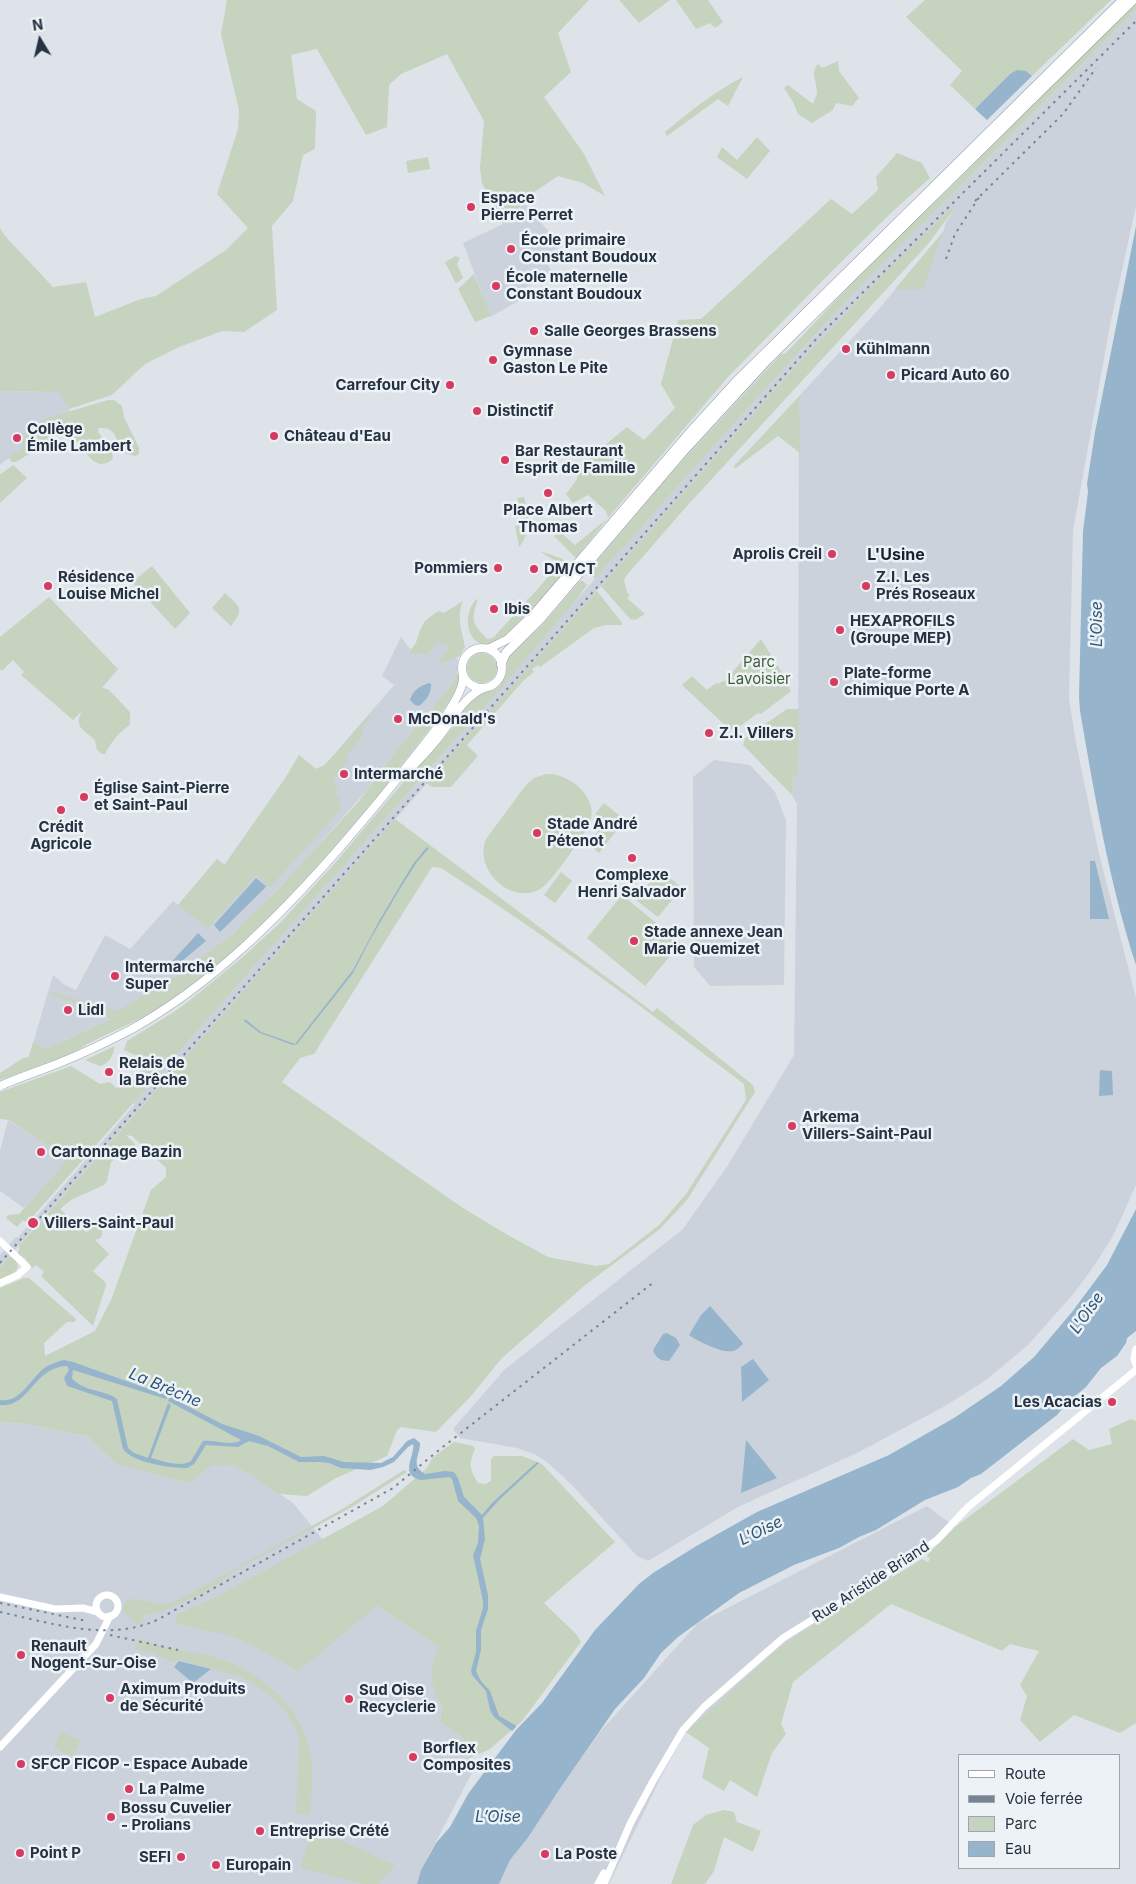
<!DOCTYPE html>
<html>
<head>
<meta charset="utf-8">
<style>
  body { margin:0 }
  #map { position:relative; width:1136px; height:1884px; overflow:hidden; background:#dee3e9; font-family:Inter,sans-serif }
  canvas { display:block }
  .legend { position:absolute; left:958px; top:1754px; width:162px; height:115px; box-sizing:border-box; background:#edf2f6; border:1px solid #9da5ae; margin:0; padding:6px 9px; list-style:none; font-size:15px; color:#263241 }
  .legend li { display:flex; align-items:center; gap:10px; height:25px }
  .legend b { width:25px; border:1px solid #9da5ae }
  .north { position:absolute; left:15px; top:15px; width:50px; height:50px; -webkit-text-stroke:4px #edf2f6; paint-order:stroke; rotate:351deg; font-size:14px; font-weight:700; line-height:20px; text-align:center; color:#263241 }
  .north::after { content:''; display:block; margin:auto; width:18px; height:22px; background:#263241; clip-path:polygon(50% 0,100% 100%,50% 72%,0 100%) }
</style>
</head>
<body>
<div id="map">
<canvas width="1136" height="1884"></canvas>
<ul class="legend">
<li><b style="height:6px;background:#fff"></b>Route</li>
<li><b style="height:6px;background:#768493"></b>Voie ferrée</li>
<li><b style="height:14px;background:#c6d3be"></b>Parc</li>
<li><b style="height:14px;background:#96b5cc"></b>Eau</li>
</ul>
<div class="north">N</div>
</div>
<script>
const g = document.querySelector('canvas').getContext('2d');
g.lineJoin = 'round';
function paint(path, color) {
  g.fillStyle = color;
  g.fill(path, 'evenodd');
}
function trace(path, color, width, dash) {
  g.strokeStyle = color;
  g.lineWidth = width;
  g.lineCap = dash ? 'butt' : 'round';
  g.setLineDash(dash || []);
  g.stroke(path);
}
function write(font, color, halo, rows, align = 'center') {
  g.font = font + ' Inter,sans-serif';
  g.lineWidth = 5;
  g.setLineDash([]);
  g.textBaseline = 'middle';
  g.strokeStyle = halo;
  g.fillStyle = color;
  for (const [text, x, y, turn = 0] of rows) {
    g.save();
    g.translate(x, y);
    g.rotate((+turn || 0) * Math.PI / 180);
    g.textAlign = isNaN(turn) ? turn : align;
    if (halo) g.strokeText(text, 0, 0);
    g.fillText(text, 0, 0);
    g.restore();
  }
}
paint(new Path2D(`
  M 1136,10 L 1136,206 L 1110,325 L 1073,531 L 1069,699 L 1077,748 L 1099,854 L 1136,998 L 1136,1185 L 1113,1236 L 1096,1263 L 1075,1292 L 1028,1345 L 986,1380 L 947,1405 L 857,1453 L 738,1507 L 648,1561 L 637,1556 L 571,1484 L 547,1462 L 534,1454 L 517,1448 L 460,1438 L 453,1429 L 504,1370 L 683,1229 L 728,1165 L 794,1055 L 797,804 L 792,795 L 793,776 L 798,775 L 799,402 L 802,393 L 878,310 L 943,232 L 946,222 L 955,208 L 876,281 L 792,370 L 0,1267 L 0,1255 L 16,1237 L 18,1237 L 42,1210 L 135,1104 L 133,1103 L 450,746 L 576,600 L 786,366 L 870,276 Z
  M 524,203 L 561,246 L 544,257 L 552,272 L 517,293 L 520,300 L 492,316 L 490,315 L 463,243 L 503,224 L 513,216 Z
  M 0,391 L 60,392 L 74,418 L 47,428 L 0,465 Z
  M 401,637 L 411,650 L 410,651 L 421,651 L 439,641 L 445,643 L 450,653 L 458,660 L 457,676 L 453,683 L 395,752 L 367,790 L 305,860 L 249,919 L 184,974 L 112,1018 L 29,1057 L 53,975 L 65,985 L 76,990 L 105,935 L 130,949 L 173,901 L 178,905 L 217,859 L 224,865 L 286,777 L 299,755 L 316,769 L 325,765 L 394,685 L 382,676 Z
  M 714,760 L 750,765 L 775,792 L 786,820 L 784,985 L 710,986 L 694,967 L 693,777 Z
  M 8,1120 L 69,1159 L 24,1208 L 0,1191 L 0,1151 Z
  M 0,1422 L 25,1424 L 87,1436 L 116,1464 L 231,1465 L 253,1476 L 293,1503 L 377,1606 L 438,1646 L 439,1701 L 442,1706 L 440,1722 L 464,1739 L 458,1748 L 470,1758 L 472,1773 L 421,1870 L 417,1884 L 0,1884 Z
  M 927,1506 L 955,1527 L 885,1582 L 686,1732 L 664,1771 L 609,1884 L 499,1884 L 510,1860 L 527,1839 L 542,1814 L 599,1733 L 698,1623 Z`), '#ccd2db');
paint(new Path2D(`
  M 227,0 L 589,0 L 558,33 L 571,72 L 544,97 L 584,154 L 605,196 L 583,183 L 558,176 L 527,197 L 513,216 L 503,224 L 482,183 L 480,168 L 484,121 L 447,54 L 401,74 L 389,85 L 387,127 L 366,135 L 317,49 L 291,55 L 297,99 L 316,111 L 315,149 L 303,155 L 293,201 L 272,226 L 277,310 L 244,332 L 222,331 L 179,347 L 145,364 L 112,395 L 69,409 L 59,392 L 0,391 L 0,228 L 5,236 L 53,287 L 86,282 L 95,317 L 141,299 L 156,296 L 226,250 L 248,228 L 217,194 L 238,129 L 239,110 L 221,34 Z
  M 619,0 L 670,0 L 639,23 Z
  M 676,0 L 708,0 L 723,22 L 715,28 L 710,23 L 696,29 Z
  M 925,0 L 1111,0 L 1032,76 L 1026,71 L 1010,74 L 975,109 L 950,85 L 962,71 L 906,17 Z
  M 1136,1 L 1136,10 L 870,276 L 786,366 L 595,579 L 588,571 L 672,472 L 781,354 L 786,353 L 875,259 L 958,180 Z
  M 838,61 L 839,71 L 859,98 L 852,106 L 836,103 L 833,110 L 812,123 L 798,114 L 793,102 L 784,88 L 788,85 L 813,104 C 814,100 817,96 817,92 C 817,82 810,73 818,64 L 822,68 Z
  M 743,77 L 728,106 L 718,99 L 667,136 L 665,132 C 689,112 715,91 743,77 Z
  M 757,137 L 770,151 L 747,179 L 717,157 L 722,147 L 737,160 Z
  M 897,153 L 922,163 L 930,178 L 892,212 L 837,266 L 727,378 L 608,518 L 576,558 L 554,536 L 559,531 L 575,545 L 608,518 L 606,511 L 588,495 L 573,503 L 566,494 L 577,479 L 578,467 L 627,427 L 644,440 L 675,408 L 661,384 L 678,320 L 701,319 L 831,199 L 852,214 L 878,190 L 876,177 Z
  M 428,157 L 430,169 L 408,173 L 406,161 Z
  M 953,207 L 955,208 L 928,244 L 686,507 L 627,575 L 624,580 L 627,592 L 630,595 L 627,598 L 645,614 L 635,620 L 630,619 L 601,586 L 792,370 L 876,281 Z
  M 943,232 L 923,289 L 895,289 Z
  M 456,256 L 460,258 L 457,264 L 463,278 L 457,283 L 455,282 L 445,262 Z
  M 474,274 L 491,316 L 475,322 L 458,289 Z
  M 802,393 L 799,402 L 800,453 L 778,436 L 736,468 L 733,467 Z
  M 108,400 L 114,400 L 122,406 L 124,417 L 139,448 L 139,454 L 135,456 L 120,452 C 116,439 117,427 99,428 L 98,432 L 112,451 L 113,459 C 86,480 85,426 54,435 L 50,441 L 16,462 L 12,462 L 10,460 L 9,457 L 22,448 L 26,429 L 48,418 Z
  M 13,465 L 27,478 L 0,503 L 0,473 L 1,474 Z
  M 524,497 C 528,514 532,532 519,547 L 515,526 L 524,523 L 517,498 Z
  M 539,551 L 561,558 L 571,566 C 555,584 522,630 503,640 C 468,659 458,614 478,598 C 472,621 470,621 487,639 L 493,638 L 543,583 L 559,563 Z
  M 152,566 L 190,613 L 175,629 L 132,582 Z
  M 580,581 L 583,581 L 587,585 L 576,600 L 503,686 L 27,1223 L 23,1220 L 17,1227 L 6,1218 L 8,1215 L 19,1214 L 68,1159 L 9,1120 L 0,1119 L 0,1092 L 71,1066 L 100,1084 L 110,1082 L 116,1088 C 135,1083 137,1078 143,1061 L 137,1056 L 124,1050 L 127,1041 L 177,1010 L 194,997 L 244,956 L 281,922 L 335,863 L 426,755 L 451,730 L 467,703 L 478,693 L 494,690 L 500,685 L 506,674 L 508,656 L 543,624 Z
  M 597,591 L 622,623 L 622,625 L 606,625 L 594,628 L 540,667 L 538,665 L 532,669 L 534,672 L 524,680 L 467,745 L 478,756 L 451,787 L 432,787 L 426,783 Z
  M 225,593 C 240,607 245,608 231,626 L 212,608 Z
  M 49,597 L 118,669 L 102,688 L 108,689 L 130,712 L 130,725 C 119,732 111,742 105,754 L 102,754 L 97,750 L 95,740 C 84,730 73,727 82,711 L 73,720 L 21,675 L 24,672 L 13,660 L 2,671 L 0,669 L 0,637 Z
  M 463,601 C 456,617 462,631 465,647 L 460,656 L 441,664 L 438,661 L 448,649 L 445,643 L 442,644 L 439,641 L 427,655 L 421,652 L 418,654 L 410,654 L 410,650 C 419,643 417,634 423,624 C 425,620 435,613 439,611 L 444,613 Z
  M 761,639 L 789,684 L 790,692 L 761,714 L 758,713 L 736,729 L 729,729 L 682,685 L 692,676 L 707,690 L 716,683 L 718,684 L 723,681 L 724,682 Z
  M467 668a15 15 0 1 1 30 0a15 15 0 1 1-30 0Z
  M 458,672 L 460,684 C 441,718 414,748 391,779 L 388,785 L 285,905 L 247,942 L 202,979 L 156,1011 L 87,1044 L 74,1053 L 0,1080 L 0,1073 L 23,1058 L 29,1057 L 33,1042 L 46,1049 L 110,1019 L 105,1012 L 51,995 L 51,992 L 118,1011 L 182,973 L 232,934 L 276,891 L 359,801 L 395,752 L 453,683 Z
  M 787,709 L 799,709 L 798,775 L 793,776 L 792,795 L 743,745 L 745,738 Z
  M 369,715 L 371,720 L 364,723 L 362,737 L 346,756 L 347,761 L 333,779 L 338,789 L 334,792 L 339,799 L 340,810 L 270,887 L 256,875 L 208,928 L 178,905 L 217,859 L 225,865 L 286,777 L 299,755 L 316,769 L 325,765 Z
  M 546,774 C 573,773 605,803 586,831 C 576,844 553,881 540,889 C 511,906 473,869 486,839 L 526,785 L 534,778 Z
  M 604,803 L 625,820 L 599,853 L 588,844 L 606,822 L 595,814 Z
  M 395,819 L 653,1012 L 657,1008 L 753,1085 L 755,1092 L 687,1200 L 660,1229 L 584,1286 L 501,1359 L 472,1395 L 436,1432 L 401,1427 L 397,1430 L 387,1456 L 336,1478 L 307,1496 L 278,1494 L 253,1476 L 231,1465 L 212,1465 L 189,1483 L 116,1464 L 87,1436 L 25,1424 L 0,1422 L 0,1288 L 24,1278 L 29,1278 L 76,1319 L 75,1322 L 67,1322 L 44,1343 L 45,1356 L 95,1331 L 111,1300 L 151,1190 L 166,1177 L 166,1168 L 132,1136 L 126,1135 L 135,1144 L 135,1148 L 133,1150 L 125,1150 L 111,1162 L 107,1181 L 104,1185 L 71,1200 L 60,1209 L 87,1233 C 88,1226 90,1224 98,1222 L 103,1228 L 101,1238 L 95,1240 L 109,1254 L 93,1271 L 106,1283 L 106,1286 L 93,1326 L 41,1276 L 44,1272 L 36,1265 L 32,1268 L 25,1258 L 17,1254 L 19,1250 L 19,1246 ZM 432,867 L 441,868 C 546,935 645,1009 744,1084 L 746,1100 L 686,1194 L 659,1225 L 609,1264 L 596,1266 L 548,1257 L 506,1234 L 463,1208 L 282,1082 L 300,1058 L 314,1054 Z
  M 660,870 L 682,888 L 658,917 L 636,900 Z
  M 561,872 L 572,881 L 555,903 L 544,895 Z
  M 622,895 L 681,943 L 645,986 L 587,938 Z
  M 115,1046 C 112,1057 111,1062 100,1066 L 85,1060 Z
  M 10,1256 C 28,1267 11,1276 0,1280 L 0,1267 Z
  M 1131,1419 L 1136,1421 L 1136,1723 L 1120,1733 L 1074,1715 L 1040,1742 L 1020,1720 L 1027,1696 L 1020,1685 L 1039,1651 L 1010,1644 L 1002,1651 L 891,1604 L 793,1682 L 781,1724 L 786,1734 L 772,1753 L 757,1797 L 730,1780 L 724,1791 L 702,1778 L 709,1748 L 686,1732 L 776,1651 L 793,1638 L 922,1559 L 927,1562 L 930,1560 L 927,1555 L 955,1527 L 1073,1439 L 1089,1450 L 1112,1444 L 1109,1429 Z
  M 454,1442 L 473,1446 L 475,1449 C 468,1465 470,1469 478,1483 L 486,1484 L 491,1481 L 491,1460 L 493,1456 L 522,1456 L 542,1464 L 615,1542 L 544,1603 L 577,1635 L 581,1642 L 522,1721 L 490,1749 L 470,1758 L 458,1748 L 464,1739 L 440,1722 L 442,1706 L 434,1692 L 432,1680 L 432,1668 L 438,1646 L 377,1606 L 298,1671 L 248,1643 L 229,1635 L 177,1624 L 175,1622 L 177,1614 L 216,1597 L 383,1506 L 427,1468 L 432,1458 Z
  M 404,1470 L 407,1472 L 352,1507 L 238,1569 L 207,1591 L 161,1612 L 143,1615 L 144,1622 L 137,1625 L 123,1611 L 124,1602 C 137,1594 147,1603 160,1604 C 167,1604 173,1602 180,1599 L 344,1508 Z
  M 140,1639 C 149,1642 157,1645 166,1647 C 180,1651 194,1652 208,1655 C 257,1668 303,1705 311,1757 C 314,1776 311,1796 310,1815 L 296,1813 L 299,1736 L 286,1712 L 275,1700 L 255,1684 L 238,1676 L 181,1660 L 173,1662 L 152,1653 L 135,1649 L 136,1644 Z
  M 60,1732 L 81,1740 L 73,1757 L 54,1748 Z
  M 724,1810 L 734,1812 L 737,1822 L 761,1831 L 753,1852 L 724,1837 L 714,1871 L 705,1884 L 671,1884 L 693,1825 L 706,1815 Z
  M 311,1827 L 395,1865 L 378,1884 L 364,1884 L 301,1868 Z`), '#c6d3be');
paint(new Path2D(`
  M 1017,70 L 1026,71 L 1032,76 L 987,120 L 975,109 L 1010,74 Z
  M 1136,226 L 1136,965 C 1109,882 1095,797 1080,711 L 1079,697 L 1083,531 L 1088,492 L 1087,484 L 1095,432 Z
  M 429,683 L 431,684 C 432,692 426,701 419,706 L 415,705 L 410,700 C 413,690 420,686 429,683 Z
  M 427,847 L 429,848 L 417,862 L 401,887 L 371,938 L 353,973 L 297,1044 L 293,1045 L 260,1033 L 244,1021 L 245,1019 L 261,1032 L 295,1044 L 353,970 L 379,921 L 413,864 Z
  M 1090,861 L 1095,861 L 1109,919 L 1090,919 Z
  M 256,878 L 266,886 L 265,888 L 220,932 L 214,925 Z
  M 198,933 L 206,941 L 169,972 L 166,968 Z
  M 1100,1070 L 1112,1071 L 1113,1095 L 1099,1096 Z
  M 1136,1209 L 1136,1331 L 1127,1338 L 1126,1343 L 1117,1356 L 1101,1368 L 1086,1387 L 1069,1401 L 1057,1415 L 981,1474 L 971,1478 L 958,1487 L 925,1500 L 876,1530 L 859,1537 L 839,1548 L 794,1565 L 739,1593 L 678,1637 L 661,1653 L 644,1678 L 615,1709 L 559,1790 L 527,1839 L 510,1860 L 499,1884 L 417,1884 L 421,1870 L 436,1843 L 450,1827 L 468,1794 L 516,1730 L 542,1703 L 595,1630 L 639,1584 L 653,1573 L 698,1545 L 757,1512 L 889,1455 L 954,1418 L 1001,1386 L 1034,1357 L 1072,1312 L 1107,1265 Z
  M 710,1306 L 742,1342 L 743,1344 C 741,1346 737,1350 733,1351 C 724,1354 697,1341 689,1335 L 701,1315 Z
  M 667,1333 L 676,1338 L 680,1345 L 669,1361 C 661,1361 655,1358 653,1350 L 663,1334 Z
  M 753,1359 L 769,1380 L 742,1402 L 741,1367 Z
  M 64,1360 L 73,1362 L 168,1396 L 166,1399 L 73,1370 L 72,1378 C 83,1392 104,1389 117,1399 L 128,1448 L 134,1453 L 148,1458 L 168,1403 L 171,1405 L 151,1458 C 163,1461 180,1468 191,1461 L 203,1441 C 215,1439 231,1447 241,1440 L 168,1401 L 170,1397 L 222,1424 L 259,1436 L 301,1457 L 324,1456 L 344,1462 L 381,1463 L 393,1457 L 407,1441 L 414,1438 L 420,1443 C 420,1456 410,1465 425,1474 L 445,1471 L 454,1472 L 458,1478 L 464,1497 L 482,1515 L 492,1503 L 537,1462 L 539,1463 L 498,1501 L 483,1518 L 485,1539 L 480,1559 L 488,1595 L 488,1609 L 481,1630 L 481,1650 L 476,1671 L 481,1681 L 490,1691 L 499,1716 L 515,1725 L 516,1727 L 512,1731 L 494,1717 L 490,1710 L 486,1691 L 472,1675 L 471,1670 L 476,1652 L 476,1631 L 483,1608 L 483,1601 L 473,1555 L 478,1543 L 479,1526 L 476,1518 L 458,1501 L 452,1479 L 449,1477 L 421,1480 C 398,1475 416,1454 413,1444 L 408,1447 L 394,1462 L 383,1467 L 370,1470 L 341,1468 L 329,1463 L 320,1462 L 299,1462 L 268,1446 L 249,1441 L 238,1447 L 206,1445 L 194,1464 L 187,1468 C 171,1468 133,1463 123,1449 L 112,1401 L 67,1386 L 64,1378 L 69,1370 L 67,1366 C 33,1367 30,1408 0,1405 L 0,1400 C 18,1403 28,1384 39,1373 C 45,1366 55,1362 64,1360 Z
  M 746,1440 L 777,1478 L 741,1493 Z
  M 179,1661 L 211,1669 L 193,1683 L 174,1667 Z`), '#96b5cc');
const primary = new Path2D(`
  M462 668a20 20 0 1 1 40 0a20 20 0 1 1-40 0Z
  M 488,649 L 508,639 L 537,611
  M 413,766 C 422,757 431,747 439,737 C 452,720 464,696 484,688
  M 0,1086 C 16,1079 33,1073 49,1067 C 78,1056 105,1043 132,1029 C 212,984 276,920 336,852 C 362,822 387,793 411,761 C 425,743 465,697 463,676`);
const highway = new Path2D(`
  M 537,611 L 694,428 L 736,382 L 1123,0
  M 501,664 L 506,653 L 540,619 L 679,456 L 768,359 L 1133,0`);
trace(primary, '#9ca9b5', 9);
trace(highway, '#8492a0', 10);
trace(new Path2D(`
  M 0,1241 L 27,1267 L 18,1275 L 0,1283
  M 1136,1349 L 1134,1358 L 1136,1365
  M96 1606a11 11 0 1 1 22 0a11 11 0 1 1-22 0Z
  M 0,1597 L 55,1609 L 83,1608 L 98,1612
  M 0,1747 L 96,1644 L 110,1616
  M 598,1884 L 604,1873
  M 604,1884 L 631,1822 L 653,1781 L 683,1730 L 704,1707 L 783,1638 L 902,1564 L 937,1540 L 968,1507 L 1136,1370`), '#fff', 7);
trace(primary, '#fff', 8);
trace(highway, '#fff', 9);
trace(new Path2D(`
  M 975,201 L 1063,114 L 1096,68
  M 946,259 L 955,234 L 980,196
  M 0,1263 L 818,337 L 1136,21
  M 0,1603 L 87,1621
  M 0,1612 C 52,1623 109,1643 159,1619 L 393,1488 L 439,1450 L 654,1282
  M 110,1635 L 178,1650`), '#768493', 2, [2.5, 5]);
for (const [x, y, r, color] of [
  [471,207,5,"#d8395f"],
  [511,249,5,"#d8395f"],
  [496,286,5,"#d8395f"],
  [534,331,5,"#d8395f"],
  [846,349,5,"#d8395f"],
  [493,360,5,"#d8395f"],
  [891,375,5,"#d8395f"],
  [450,385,5,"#d8395f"],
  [477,411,5,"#d8395f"],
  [274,436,5,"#d8395f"],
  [17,438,5,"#d8395f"],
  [505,460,5,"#d8395f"],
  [548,493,5,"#d8395f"],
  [832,554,5,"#d8395f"],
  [498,568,5,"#d8395f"],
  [534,569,5,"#d8395f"],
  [48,586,5,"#d8395f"],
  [866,586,5,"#d8395f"],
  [494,609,5,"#d8395f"],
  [840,630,5,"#d8395f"],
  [834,682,5,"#d8395f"],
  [398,719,5,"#d8395f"],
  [709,733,5,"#d8395f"],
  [344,774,5,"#d8395f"],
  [84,797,5,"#d8395f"],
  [61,810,5,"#d8395f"],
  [537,833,5,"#d8395f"],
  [632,858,5,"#d8395f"],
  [634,941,5,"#d8395f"],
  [115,976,5,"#d8395f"],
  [68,1010,5,"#d8395f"],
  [109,1072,5,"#d8395f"],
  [792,1126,5,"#d8395f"],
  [41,1152,5,"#d8395f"],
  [33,1223,6,"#d8395f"],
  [1112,1402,5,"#d8395f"],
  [21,1655,5,"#d8395f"],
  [110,1698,5,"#d8395f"],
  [349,1699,5,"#d8395f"],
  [413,1757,5,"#d8395f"],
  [21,1764,5,"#d8395f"],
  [129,1789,5,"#d8395f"],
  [111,1817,5,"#d8395f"],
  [260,1831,5,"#d8395f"],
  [20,1853,5,"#d8395f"],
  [545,1854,5,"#d8395f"],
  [181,1857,5,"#d8395f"],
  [216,1865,5,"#d8395f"]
]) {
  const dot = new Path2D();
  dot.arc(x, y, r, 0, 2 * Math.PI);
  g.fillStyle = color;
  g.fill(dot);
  trace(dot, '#edf2f6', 2);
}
write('bold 15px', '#263241', '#edf2f6', [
  ["Espace",481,198],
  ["Pierre Perret",481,215],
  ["École primaire",521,240],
  ["Constant Boudoux",521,257],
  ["École maternelle",506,277],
  ["Constant Boudoux",506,294],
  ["Salle Georges Brassens",544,331],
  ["Kühlmann",856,349],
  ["Gymnase",503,351],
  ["Gaston Le Pite",503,368],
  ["Picard Auto 60",901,375],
  ["Carrefour City",440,385,"right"],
  ["Distinctif",487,411],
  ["Collège",27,429],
  ["Émile Lambert",27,446],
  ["Château d'Eau",284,436],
  ["Bar Restaurant",515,451],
  ["Esprit de Famille",515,468],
  ["Place Albert",548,510,"center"],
  ["Thomas",548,527,"center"],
  ["Aprolis Creil",822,554,"right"],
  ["Pommiers",488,568,"right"],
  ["DM/CT",544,569],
  ["Résidence",58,577],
  ["Louise Michel",58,594],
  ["Z.I. Les",876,577],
  ["Prés Roseaux",876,594],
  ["Ibis",504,609],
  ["HEXAPROFILS",850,621],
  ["(Groupe MEP)",850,638],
  ["Plate-forme",844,673],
  ["chimique Porte A",844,690],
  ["McDonald's",408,719],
  ["Z.I. Villers",719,733],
  ["Intermarché",354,774],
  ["Église Saint-Pierre",94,788],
  ["et Saint-Paul",94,805],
  ["Stade André",547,824],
  ["Pétenot",547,841],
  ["Crédit",61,827,"center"],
  ["Agricole",61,844,"center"],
  ["Complexe",632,875,"center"],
  ["Henri Salvador",632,892,"center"],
  ["Stade annexe Jean",644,932],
  ["Marie Quemizet",644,949],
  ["Intermarché",125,967],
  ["Super",125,984],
  ["Lidl",78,1010],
  ["Relais de",119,1063],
  ["la Brêche",119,1080],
  ["Arkema",802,1117],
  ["Villers-Saint-Paul",802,1134],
  ["Cartonnage Bazin",51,1152],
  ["Villers-Saint-Paul",44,1223],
  ["Les Acacias",1102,1402,"right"],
  ["Renault",31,1646],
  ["Nogent-Sur-Oise",31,1663],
  ["Aximum Produits",120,1689],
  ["de Sécurité",120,1706],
  ["Sud Oise",359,1690],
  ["Recyclerie",359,1707],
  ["Borflex",423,1748],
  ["Composites",423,1765],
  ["SFCP FICOP - Espace Aubade",31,1764],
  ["La Palme",139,1789],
  ["Bossu Cuvelier",121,1808],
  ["- Prolians",121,1825],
  ["Entreprise Crété",270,1831],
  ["Point P",30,1853],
  ["La Poste",555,1854],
  ["SEFI",171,1857,"right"],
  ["Europain",226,1865]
], 'left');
write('15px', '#3e5d32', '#edf2f6', [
  ["Parc",759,662],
  ["Lavoisier",759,679]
]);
write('15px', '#263241', '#edf2f6', [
  ["Rue Aristide Briand",871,1582,-33]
]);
write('bold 16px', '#182331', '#edf2f6', [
  ["L'Usine",896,555]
]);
write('italic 16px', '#2d5577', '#edf2f6', [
  ["L'Oise",1097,624,-90],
  ["L'Oise",1087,1313,-55],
  ["La Brèche",165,1388,23],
  ["L'Oise",761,1531,-26],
  ["L’Oise",498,1817]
]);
</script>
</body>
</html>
